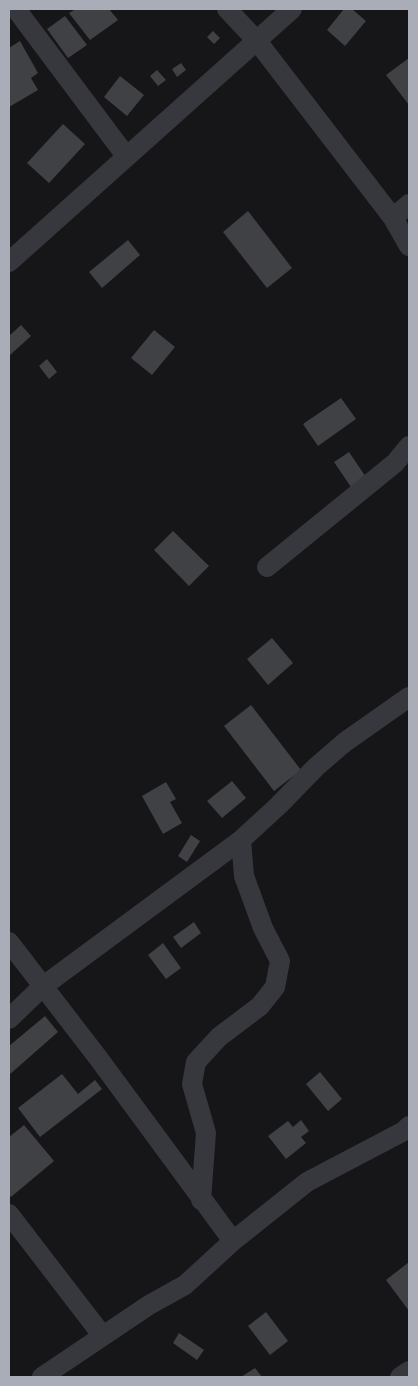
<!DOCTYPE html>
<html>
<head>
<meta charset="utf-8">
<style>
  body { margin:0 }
  #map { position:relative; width:418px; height:1386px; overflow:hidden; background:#161618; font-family:"Fira Sans Condensed",sans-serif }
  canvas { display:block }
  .frame { position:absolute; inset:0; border:10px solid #a8adb8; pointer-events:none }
</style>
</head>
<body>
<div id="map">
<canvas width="418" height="1386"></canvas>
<div class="frame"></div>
</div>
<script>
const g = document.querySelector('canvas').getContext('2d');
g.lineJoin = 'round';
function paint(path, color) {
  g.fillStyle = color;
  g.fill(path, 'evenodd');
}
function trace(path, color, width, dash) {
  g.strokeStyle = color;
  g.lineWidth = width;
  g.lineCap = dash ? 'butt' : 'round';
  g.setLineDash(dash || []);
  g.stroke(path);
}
paint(new Path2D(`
  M 76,9 L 109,9 L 118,20 L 90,40 L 69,13 Z
  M 344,9 L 352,9 L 366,21 L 345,46 L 327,30 Z
  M 65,16 L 87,45 L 68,58 L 47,29 Z
  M 213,31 L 220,38 L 214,44 L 207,37 Z
  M 20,41 L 38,73 L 31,78 L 38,90 L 9,107 L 9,48 Z
  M 409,58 L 409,105 L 386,75 Z
  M 181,63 L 186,70 L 177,77 L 172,69 Z
  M 157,70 L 166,80 L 158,86 L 150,76 Z
  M 120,76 L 144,95 L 127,116 L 104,97 Z
  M 63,124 L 85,144 L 49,183 L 27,163 Z
  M 248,211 L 292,268 L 267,288 L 223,232 Z
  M 128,240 L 140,255 L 102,288 L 89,272 Z
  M 21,325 L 31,336 L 9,356 L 9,336 Z
  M 154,330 L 175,347 L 152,375 L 131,358 Z
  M 47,359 L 57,372 L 49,379 L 39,366 Z
  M 341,398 L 356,419 L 318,446 L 303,424 Z
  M 349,452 L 368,480 L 353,490 L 334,462 Z
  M 173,531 L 209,566 L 189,586 L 154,550 Z
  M 272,638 L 293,663 L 268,685 L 247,659 Z
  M 251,705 L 301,770 L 274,791 L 224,726 Z
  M 232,781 L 246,798 L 222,818 L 207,801 Z
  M 166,782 L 176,799 L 170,802 L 182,823 L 163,834 L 142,796 Z
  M 191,835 L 200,841 L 187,862 L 178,856 Z
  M 194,922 L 201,933 L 181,948 L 173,937 Z
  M 163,943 L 181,968 L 166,979 L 148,955 Z
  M 45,1016 L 58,1032 L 9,1075 L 9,1046 Z
  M 320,1072 L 342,1099 L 328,1111 L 306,1084 Z
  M 62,1074 L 78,1094 L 95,1080 L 102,1089 L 40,1137 L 18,1108 Z
  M 301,1120 L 309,1131 L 301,1137 L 306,1143 L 286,1159 L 268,1136 L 288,1121 L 293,1127 Z
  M 24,1125 L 54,1161 L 11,1197 L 9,1194 L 9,1137 Z
  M 409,1262 L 409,1311 L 386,1280 Z
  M 266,1312 L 288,1341 L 270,1355 L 248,1326 Z
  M 179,1333 L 204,1350 L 197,1360 L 173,1343 Z
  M 255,1368 L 262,1377 L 241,1377 Z`), '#404145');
trace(new Path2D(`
  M 16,9 L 126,156
  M 227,9 L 257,41 L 393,218 L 409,246
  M 393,218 L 409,204
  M 9,262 L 292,9
  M 267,567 L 395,463 L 409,446
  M 9,942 L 99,1059 L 233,1241
  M 9,1019 L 42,987 L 241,840 L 279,805 L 316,767 L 345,742 L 409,697
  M 201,1200 L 206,1133 L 192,1084 L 196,1062 L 219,1037 L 260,1006 L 275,987 L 280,961 L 263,928 L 244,876 L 241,840
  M 9,1214 L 102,1335
  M 42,1377 L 149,1305 L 185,1285 L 233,1241 L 307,1182 L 404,1131 L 409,1126
  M 400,1377 L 409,1371`), '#37383d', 20);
</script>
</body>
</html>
